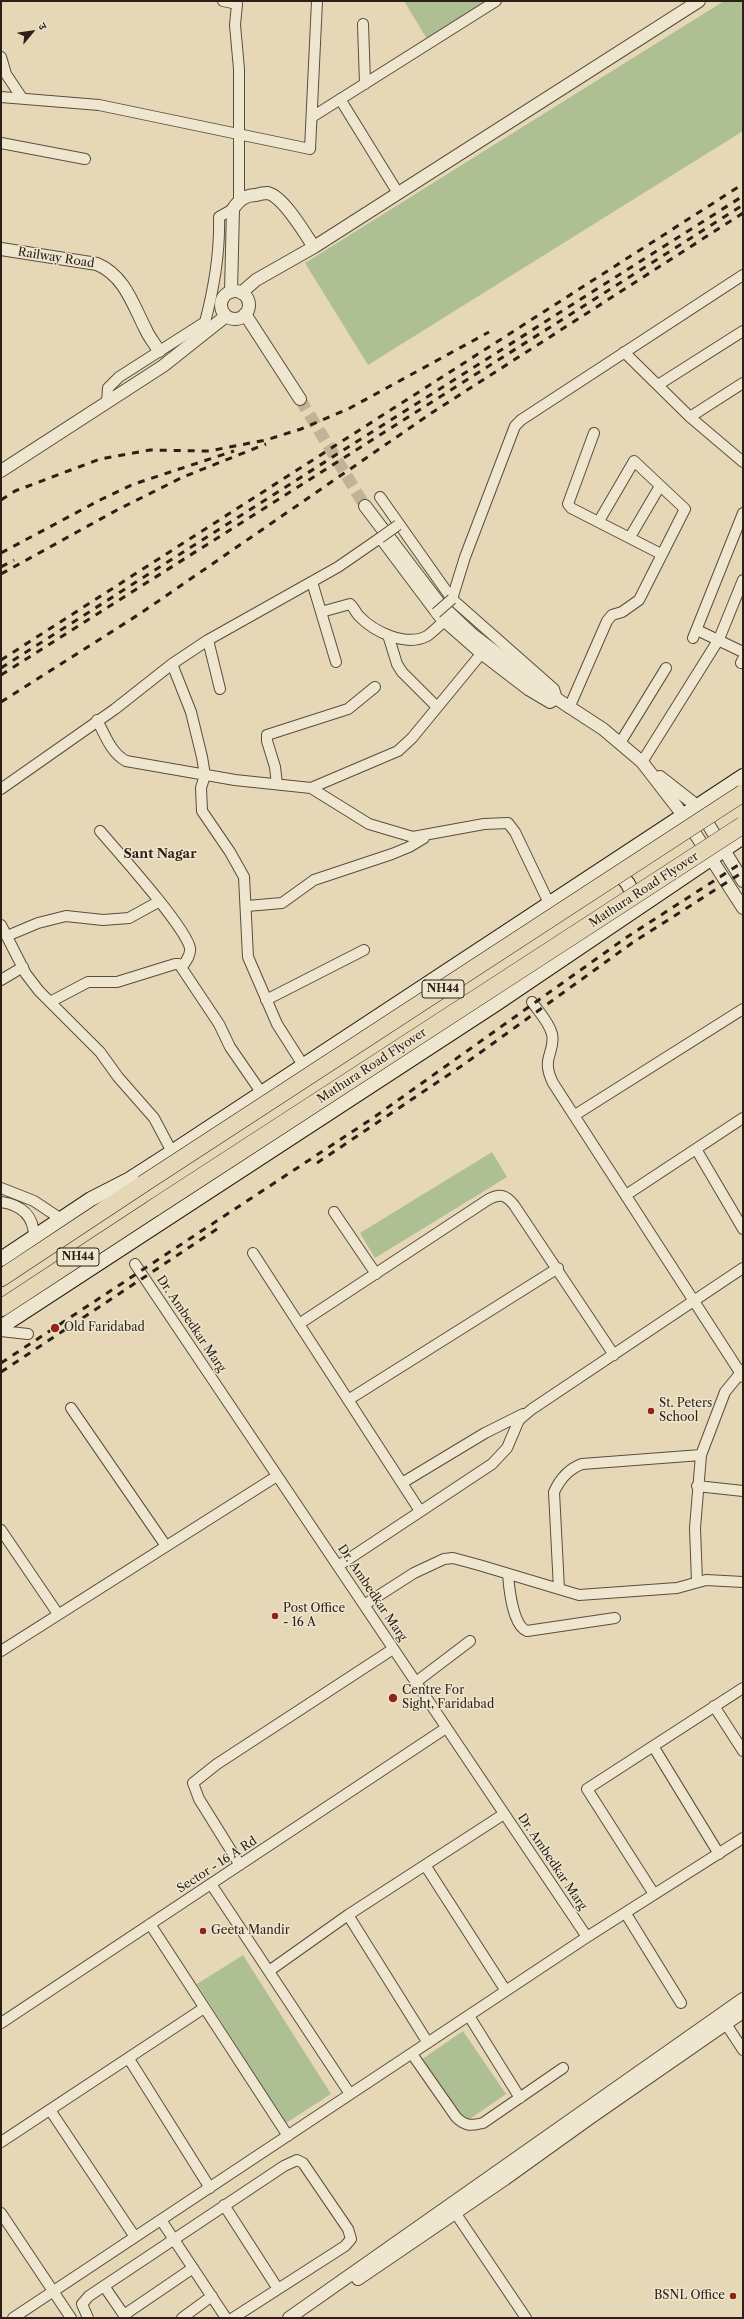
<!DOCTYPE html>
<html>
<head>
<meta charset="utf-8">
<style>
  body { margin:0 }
  #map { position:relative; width:744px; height:2319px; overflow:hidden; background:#e6d8b6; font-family:"Libre Caslon Text","Noto Serif Devanagari",serif }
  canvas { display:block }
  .frame { position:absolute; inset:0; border:2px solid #2c1f15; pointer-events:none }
  .north { position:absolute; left:12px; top:12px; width:40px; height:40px; -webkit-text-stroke:3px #efe6d0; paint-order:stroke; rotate:61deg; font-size:11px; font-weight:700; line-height:16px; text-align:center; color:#2c1f15 }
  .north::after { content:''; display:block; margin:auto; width:14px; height:18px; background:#2c1f15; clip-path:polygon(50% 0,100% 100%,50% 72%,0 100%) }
</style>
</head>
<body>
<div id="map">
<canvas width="744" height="2319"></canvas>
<div class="frame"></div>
<div class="north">उ</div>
</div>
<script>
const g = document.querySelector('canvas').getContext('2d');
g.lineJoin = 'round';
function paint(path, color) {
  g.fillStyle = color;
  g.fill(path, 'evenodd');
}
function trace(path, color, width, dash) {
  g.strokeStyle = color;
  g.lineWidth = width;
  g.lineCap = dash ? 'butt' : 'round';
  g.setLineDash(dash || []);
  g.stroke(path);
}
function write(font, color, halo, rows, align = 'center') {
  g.font = font + ' "Libre Caslon Text",serif';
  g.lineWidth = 3;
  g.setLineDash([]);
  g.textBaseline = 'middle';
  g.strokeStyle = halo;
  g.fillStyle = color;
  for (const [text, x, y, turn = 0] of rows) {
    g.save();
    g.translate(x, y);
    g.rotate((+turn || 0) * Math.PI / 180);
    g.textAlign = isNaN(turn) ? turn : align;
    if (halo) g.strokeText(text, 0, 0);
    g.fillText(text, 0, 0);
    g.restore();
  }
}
paint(new Path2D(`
  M 404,1 L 482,1 L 484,4 L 427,39 Z
  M 724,1 L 743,1 L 743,131 L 368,365 L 305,263 Z
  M 492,1152 L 507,1177 L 375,1258 L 360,1233 Z
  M 243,1955 L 331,2094 L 286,2123 L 197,1984 Z
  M 463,2031 L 506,2094 L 461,2125 L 418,2062 Z`), '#aec093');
trace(new Path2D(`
  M 300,399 L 365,506`), '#c1b396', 12, [12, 6]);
const minor = new Path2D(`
  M 223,1 L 237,4 L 235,25 L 239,69 L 239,200
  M 363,24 L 365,84
  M 1,57 L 6,74 L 22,98
  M 1,97 L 99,105 L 310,149 L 317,1
  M 340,99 L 398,193
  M 312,117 L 496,1
  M 1,143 L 85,159
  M 624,352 L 690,417 L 743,462
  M 658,385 L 743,331
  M 107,402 L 108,388 L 119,377 L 205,322 C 214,288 220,252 219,217 L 233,209
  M 690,417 L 743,383
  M 594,433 L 568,504 L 571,508 L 661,554
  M 630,537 L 660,486
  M 312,582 L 336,662
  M 452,599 L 465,557 L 515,426 L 521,420 L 743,275
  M 321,612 L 350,604 C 354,607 355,612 359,616 C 374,632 406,647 427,636 C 433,632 438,626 444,622
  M 697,630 L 743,652
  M 388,635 L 397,664 L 402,672 L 437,707
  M 693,638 L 743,513
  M 208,640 L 220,689
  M 741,663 L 743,659
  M 172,664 L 191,712 L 202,757 L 205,775 L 201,788 L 202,811 L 230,852 L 244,877 L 248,957 L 277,1024 L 303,1065
  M 569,708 L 607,621 L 612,615 L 622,612 L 639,600 L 685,509 L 634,461 L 599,521
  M 97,720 C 105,735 111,753 126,761 L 235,780 L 311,788 L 369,824 L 413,837 L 484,824 L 508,823 L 515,832 L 549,903
  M 620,743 L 666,668
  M 642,762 L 719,639 L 743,580
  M 277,784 L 275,767 L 267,741 L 267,735 L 348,709 L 375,687
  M 311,788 L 398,751 L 412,738 L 481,654
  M 1,789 L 115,709 L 172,664 L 208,640 L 338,567 L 380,538 L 440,618 L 481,654 L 528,690 L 550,703 L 557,699 L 554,689 L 452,599 L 380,497
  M 100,831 C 118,852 185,926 190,948 C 191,955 186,961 182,967
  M 247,906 L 282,903 L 314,880 L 392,854 L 409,847 L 424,838
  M 1,925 L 26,974 L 39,991 L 100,1052 L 118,1077 L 154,1118 L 172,1152
  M 7,936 L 38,923 L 66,916 L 103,920 L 129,918 L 158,902
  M 1,980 L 23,967
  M 266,1000 L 364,950
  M 50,1002 L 88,982 L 117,982 L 175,964 L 179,964 L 219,1024 L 230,1047 L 261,1092
  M 532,1002 C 539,1012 549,1022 552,1034 C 556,1053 540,1057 553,1083 L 743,1377
  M 575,1115 L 743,1009
  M 696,1149 L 743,1229
  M 1,1188 L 34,1201 L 61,1219
  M 626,1195 L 743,1118
  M 1,1202 C 22,1205 34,1216 34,1237
  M 334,1212 L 376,1274
  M 253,1253 L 420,1511
  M 135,1264 L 587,1937
  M 299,1324 L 489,1199 C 500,1193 506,1195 514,1205 L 614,1355
  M 1,1331 L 28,1334
  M 348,1400 L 558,1268
  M 71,1408 L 166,1546
  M 402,1483 L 485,1433 L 523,1414
  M 697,1486 L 743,1491
  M 1,1530 L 58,1614
  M 338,1566 L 492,1464 L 507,1448 L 519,1420 L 532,1409 L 743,1268
  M 508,1574 C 509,1588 513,1626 527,1631 L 615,1618
  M 697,1582 L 695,1528 L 701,1455 L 725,1392 L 743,1370
  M 559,1589 L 554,1492 C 560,1479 568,1469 582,1464 L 701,1455
  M 364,1605 L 414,1573 L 444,1559 L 453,1558 L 479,1565 L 579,1595 L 677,1588 L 706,1580 L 743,1582
  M 1,1651 L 277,1476
  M 416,1682 L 470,1641
  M 714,1706 L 743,1751
  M 653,1746 L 719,1854
  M 240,1865 L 199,1799 L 193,1783 L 217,1764 L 393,1649
  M 425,1865 L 506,1991
  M 211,1884 L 350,2094
  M 654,1894 L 587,1789 L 743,1688
  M 626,1914 L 681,2003
  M 348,1915 L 428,2043
  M 150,1924 L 288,2136
  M 269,1971 L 348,1915 L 504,1814
  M 469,2016 L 520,2098
  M 722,2018 L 743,2050
  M 1,2023 L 446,1728
  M 412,2054 L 456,2117 C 465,2126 470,2126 483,2123 L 563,2068
  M 129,2059 L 210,2188
  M 50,2110 L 135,2237
  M 1,2142 L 204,2008
  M 224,2205 L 278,2289
  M 452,2208 L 526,2318
  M 1,2213 L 71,2318
  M 161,2220 L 226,2318
  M 104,2286 L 126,2318
  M 124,2315 L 193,2268
  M 13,2318 L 587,1937 L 743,1838
  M 88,2318 L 82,2304 L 89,2296 L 284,2166 L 297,2160 L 303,2163 L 348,2229 L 351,2239 L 345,2246 L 233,2318
  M 182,2318 L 212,2296`);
const tertiary = new Path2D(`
  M 1,249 L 97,264 C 125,276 133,305 146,330 C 149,337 155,344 159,351
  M221 305a14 14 0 1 1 28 0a14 14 0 1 1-28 0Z
  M 231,292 L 233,209 C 239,200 245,195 256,195 C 259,194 264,193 268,193 C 284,197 305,234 314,247 L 699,1
  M 241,293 L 256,280 L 314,247
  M 245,314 L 300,399
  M 1,471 L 163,366 L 226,316
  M 365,506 L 438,602 L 473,635 L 557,699 L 603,729 L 642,762 L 683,815 L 743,908
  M 660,777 L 697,806 L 743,881
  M 358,2279 L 505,2179 L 590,2118 L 743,2012
  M 289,2318 L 743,1999`);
const secondary = new Path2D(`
  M 609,870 C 627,878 633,886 632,905
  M 1,1259 L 91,1199 L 130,1179 L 172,1152 L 743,776
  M 1,1327 L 496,1004 L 743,837`);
const trunk = new Path2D(`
  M 1,1278 L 143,1184
  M 1,1308 L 155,1207`);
trace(minor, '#5a4d3d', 12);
trace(tertiary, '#5a4d3d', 14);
trace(secondary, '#2c1f15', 16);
trace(trunk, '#2c1f15', 18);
trace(minor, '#efe6d0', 10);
trace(tertiary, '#efe6d0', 12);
trace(secondary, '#efe6d0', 14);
trace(trunk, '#e6d8b6', 17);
trace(new Path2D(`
  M 1,500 L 15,491 L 100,459 L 150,450 L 209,451 L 266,440 L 301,429 L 350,408 L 489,332
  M 1,553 L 100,500 L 134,484 L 234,451
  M 1,567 L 14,560
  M 1,574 L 117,510 L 183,477 L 266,444
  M 1,660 L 743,184
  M 1,668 L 743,196
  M 1,675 L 743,205
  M 1,702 L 141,613 L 433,412 L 743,213
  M 317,1163 L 463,1065 L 632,943 L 743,872
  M 1,1363 L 373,1118 L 627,937 L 743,862
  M 1,1372 L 217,1229`), '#2c1f15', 3, [7, 7]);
const minorBridge = new Path2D(`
  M 380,538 L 398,525
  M 436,613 L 452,599`);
const trunkBridge = new Path2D(`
  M 143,1184 L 743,793
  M 155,1207 L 743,825`);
trace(minorBridge, '#5a4d3d', 12, []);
trace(trunkBridge, '#2c1f15', 18, []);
trace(minorBridge, '#efe6d0', 10);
trace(trunkBridge, '#e6d8b6', 17);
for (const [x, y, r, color] of [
  [55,1328,5,"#8f2418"],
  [651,1411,4,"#8f2418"],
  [275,1616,4,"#8f2418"],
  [393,1698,5,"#8f2418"],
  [203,1931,4,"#8f2418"],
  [733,2296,4,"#8f2418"]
]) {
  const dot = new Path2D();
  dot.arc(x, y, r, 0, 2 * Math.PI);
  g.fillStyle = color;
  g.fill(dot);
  trace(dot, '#efe6d0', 1.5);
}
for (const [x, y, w] of [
  [443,989,42],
  [78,1257,42]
]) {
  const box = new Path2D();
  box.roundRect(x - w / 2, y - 9, w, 18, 3);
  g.fillStyle = '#efe6d0';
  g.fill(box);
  trace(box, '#2c1f15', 1);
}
write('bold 11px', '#2c1f15', null, [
  ["NH44",443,989],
  ["NH44",78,1257]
]);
write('12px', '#2c1f15', '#efe6d0', [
  ["Railway Road",56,258,9],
  ["Mathura Road Flyover",644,890,-33],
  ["Mathura Road Flyover",372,1066,-33],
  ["Dr. Ambedkar Marg",191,1324,56],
  ["Dr. Ambedkar Marg",372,1593,56],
  ["Dr. Ambedkar Marg",552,1862,56],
  ["Sector - 16 A Rd",217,1865,-33]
]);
write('12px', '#2c1f15', '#efe6d0', [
  ["Old Faridabad",64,1328],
  ["St. Peters",659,1404],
  ["School",659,1418],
  ["Post Office",283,1609],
  ["- 16 A",283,1623],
  ["Centre For",402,1691],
  ["Sight, Faridabad",402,1705],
  ["Geeta Mandir",211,1931],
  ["BSNL Office",725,2296,"right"]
], 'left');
write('bold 13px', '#2c1f15', '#efe6d0', [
  ["Sant Nagar",160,854]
]);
</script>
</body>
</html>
